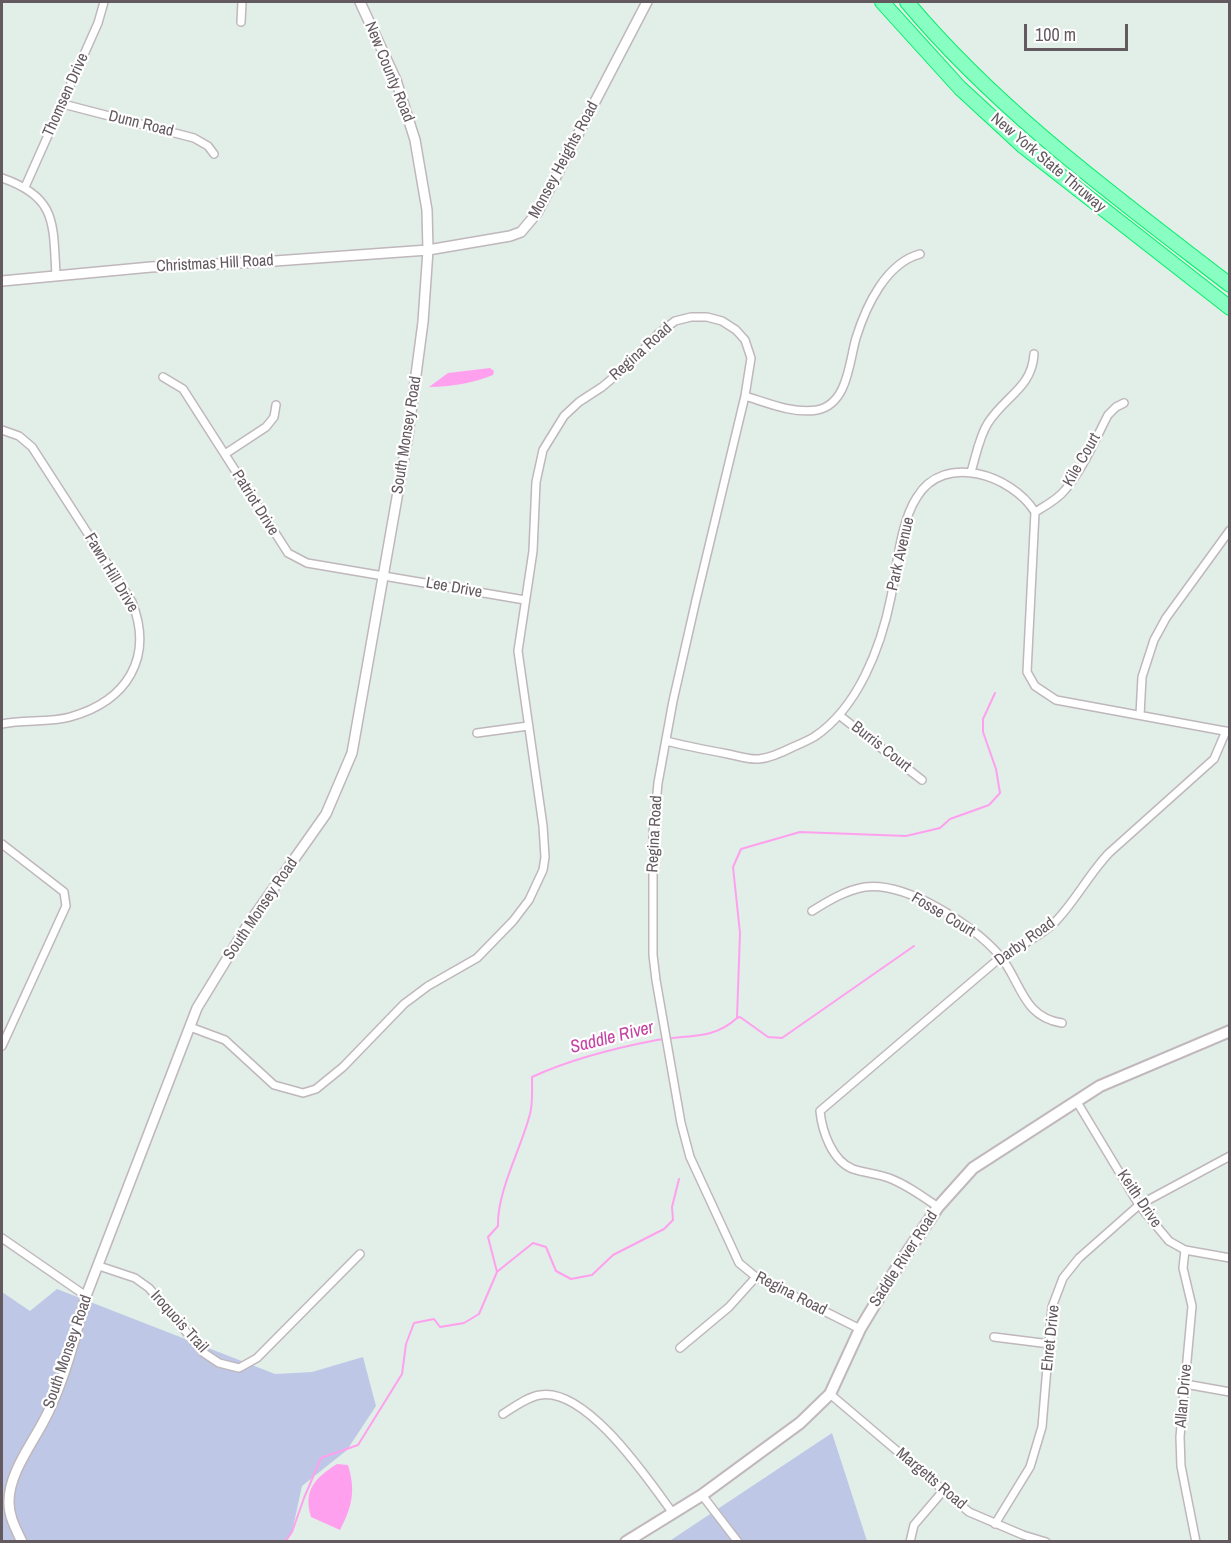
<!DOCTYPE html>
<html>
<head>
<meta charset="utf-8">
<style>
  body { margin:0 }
  #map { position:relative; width:1231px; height:1543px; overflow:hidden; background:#e2eee8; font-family:"Archivo Narrow",sans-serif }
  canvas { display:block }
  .frame { position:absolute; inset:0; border:3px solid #635a60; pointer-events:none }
  .scale { position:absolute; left:1024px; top:24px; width:104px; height:27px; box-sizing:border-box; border:3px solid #635a60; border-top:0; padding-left:8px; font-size:18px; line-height:21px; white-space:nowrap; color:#635a60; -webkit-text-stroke:4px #fff; paint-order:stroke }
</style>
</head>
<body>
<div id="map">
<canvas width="1231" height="1543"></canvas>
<div class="frame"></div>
<div class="scale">100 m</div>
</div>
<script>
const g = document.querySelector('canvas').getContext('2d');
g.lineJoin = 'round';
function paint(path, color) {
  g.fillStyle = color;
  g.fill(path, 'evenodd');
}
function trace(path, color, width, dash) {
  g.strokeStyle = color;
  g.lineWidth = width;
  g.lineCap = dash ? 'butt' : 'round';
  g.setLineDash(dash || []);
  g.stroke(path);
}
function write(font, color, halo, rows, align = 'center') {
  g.font = font + ' "Archivo Narrow",sans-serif';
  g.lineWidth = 4.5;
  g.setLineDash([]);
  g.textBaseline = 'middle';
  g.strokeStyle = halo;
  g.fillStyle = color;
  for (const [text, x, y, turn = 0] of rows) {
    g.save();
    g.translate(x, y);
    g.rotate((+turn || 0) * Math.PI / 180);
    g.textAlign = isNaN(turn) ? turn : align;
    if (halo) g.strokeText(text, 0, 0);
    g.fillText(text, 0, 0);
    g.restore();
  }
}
paint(new Path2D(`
  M 57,1289 L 275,1374 L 312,1372 L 363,1357 L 376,1406 L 347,1450 L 302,1486 L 292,1532 L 287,1541 L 2,1541 L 2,1292 L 30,1311 Z
  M 832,1433 L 867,1541 L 668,1542 Z`), '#bec8e6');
paint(new Path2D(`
  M 490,368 L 494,371 L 493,375 C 474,383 450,387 429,387 L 448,373 Z
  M 337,1464 L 348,1465 C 356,1491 352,1507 340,1530 L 311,1517 C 303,1490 315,1478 337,1464 Z`), '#ffa0ee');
trace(new Path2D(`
  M 737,1018 L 740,1017 L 768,1037 L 782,1038 L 914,946
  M 498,1271 L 533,1243 L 546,1247 L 556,1271 L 571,1279 L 592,1275 L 613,1255 L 664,1229 L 673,1220 L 672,1207 L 679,1179
  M 285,1542 L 292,1532 L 304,1498 L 321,1458 L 358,1445 L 402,1374 L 406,1344 L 414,1323 L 434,1319 L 440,1327 L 464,1323 L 479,1314 L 497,1272 L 488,1237 L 498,1226 C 497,1191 521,1149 530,1114 C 533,1103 532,1089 532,1077 C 571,1059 615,1048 657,1040 C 687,1034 712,1041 737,1018 L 740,933 L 733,867 L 741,849 L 800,832 L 906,836 L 940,828 L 950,819 L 989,805 L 1000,793 L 996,769 L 983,732 L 983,719 L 995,693`), '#ffa0ee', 2);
const minor = new Path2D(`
  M 241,22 L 242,2
  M 63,104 L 194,138 L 208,146 L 214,154
  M 2,178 C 57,197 53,223 56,275
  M 25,187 L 98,23 L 104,2
  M 163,377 L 183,389 L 288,553 L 307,563 L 525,600
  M 745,396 C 768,403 793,414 817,410 C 848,404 849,362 856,338 C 866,306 886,263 920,254
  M 2,430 L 19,436 L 32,447 L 132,602 C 154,658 127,701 70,717 C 48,723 23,719 2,724
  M 225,454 L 266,427 L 274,417 L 276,405
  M 971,472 C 976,456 979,437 988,423 C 1005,396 1032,388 1034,354
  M 1035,512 C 1045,506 1057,500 1065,490 C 1083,469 1095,440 1108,415 L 1116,407 L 1124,403
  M 839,715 L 922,780
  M 1140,715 L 1142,677 L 1154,640 L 1166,618 L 1230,530
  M 477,733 L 528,726
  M 666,741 C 686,746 707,750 728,754 C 738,756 749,760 759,759 C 771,758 783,752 793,747 C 800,744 807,741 814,737 C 858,708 881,647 891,597 C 897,567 900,523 917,497 C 944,452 1012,475 1035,512 L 1027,672 L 1035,686 L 1056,700 L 1230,732
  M 2,844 L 64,892 L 66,906 L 2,1046
  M 812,911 C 828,901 846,890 865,887 C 907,882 974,925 1000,956 C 1021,981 1022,1017 1062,1023
  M 190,1027 L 225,1040 L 274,1085 L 303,1093 L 316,1089 L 343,1067 L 404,1004 L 428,986 L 477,958 L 513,921 L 529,900 L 543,870 L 545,857 L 543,826 L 518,651 L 533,551 L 536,482 L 543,450 L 564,416 L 579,402 L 602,387 L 632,362 L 658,334 L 675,321 L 691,317 L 707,317 L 722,321 L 736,330 L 745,340 L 751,358 L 745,396 L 696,600 L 673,701 L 658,783 L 653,833 L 653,955 L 656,980 L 681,1123 L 690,1157 L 739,1263 L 756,1277 L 860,1329
  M 1077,1102 L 1139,1205 L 1169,1241 L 1185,1250 L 1230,1258
  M 938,1207 C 922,1196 907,1185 889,1178 C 878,1174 865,1173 853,1169 C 832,1161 822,1131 820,1111 L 1001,957 C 1019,946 1041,936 1056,921 C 1076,900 1089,874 1109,853 L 1214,759 L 1226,731
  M 2,1238 L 86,1296
  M 1185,1250 L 1183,1268 L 1192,1306 L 1180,1437 L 1181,1466 L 1196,1542
  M 99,1266 L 135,1278 L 149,1288 L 204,1353 L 219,1363 L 239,1368 L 257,1358 L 360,1254
  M 994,1337 L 1050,1344
  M 680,1348 L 729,1307 L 756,1277
  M 1185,1384 L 1230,1392
  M 830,1394 L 969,1512 L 1023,1535 L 1046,1542
  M 503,1414 C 514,1407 527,1397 540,1395 C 586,1387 647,1478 672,1512
  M 702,1495 L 738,1542
  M 995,1524 L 1030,1467 L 1042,1427 L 1052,1307 L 1063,1278 L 1079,1258 L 1139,1205 L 1230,1156
  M 910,1542 L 914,1525 L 943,1491`);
const tertiary = new Path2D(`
  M 2,281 L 151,267 L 261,262 L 428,250 L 510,236 L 521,232 L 537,213 L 647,2
  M 22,1542 C 16,1529 9,1517 9,1503 C 8,1470 39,1436 51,1406 C 67,1371 76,1333 86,1296 L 197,1008 L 247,926 L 326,814 L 352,753 L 408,435 L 423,322 L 428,250 L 427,210 L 415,140 L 396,80 L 360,2`);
const secondary = new Path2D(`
  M 626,1542 L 702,1495 L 800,1423 L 830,1394 L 860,1329 L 898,1266 L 938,1207 L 973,1168 L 1100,1086 L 1230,1031`);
const motorway = new Path2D(`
  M 882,2 L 960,88 L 1024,147 L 1230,308
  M 907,2 C 999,112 1116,197 1230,285`);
trace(minor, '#bfb7bc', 10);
trace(tertiary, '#bfb7bc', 12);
trace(secondary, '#c1b8bd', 14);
trace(motorway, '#00ef68', 16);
trace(minor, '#fff', 7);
trace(tertiary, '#fff', 9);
trace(secondary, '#fff', 10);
trace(motorway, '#88fec2', 14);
write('16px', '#635a60', '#fff', [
  ["New County Road",389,72,68],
  ["Thomsen Drive",66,95,-66],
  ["Dunn Road",141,124,14],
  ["Monsey Heights Road",564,160,-62],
  ["New York State Thruway",1048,163,40],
  ["Christmas Hill Road",215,264,-3],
  ["Regina Road",641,352,-42],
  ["South Monsey Road",407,435,-81],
  ["Kile Court",1082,460,-60],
  ["Patriot Drive",255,503,58],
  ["Park Avenue",901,554,-77],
  ["Fawn Hill Drive",111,573,59],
  ["Lee Drive",454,588,10],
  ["Burris Court",881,747,38],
  ["Regina Road",655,834,-87],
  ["South Monsey Road",261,909,-56],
  ["Fosse Court",943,915,31],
  ["Darby Road",1025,942,-36],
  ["Keith Drive",1139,1199,56],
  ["Saddle River Road",904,1259,-57],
  ["Regina Road",791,1294,27],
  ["Iroquois Trail",179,1322,48],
  ["Ehret Drive",1051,1338,-84],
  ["South Monsey Road",68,1352,-71],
  ["Allan Drive",1184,1396,-85],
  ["Margetts Road",931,1479,40]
]);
write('italic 18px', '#c441a3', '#fff', [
  ["Saddle River",612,1038,-14]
]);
</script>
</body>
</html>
